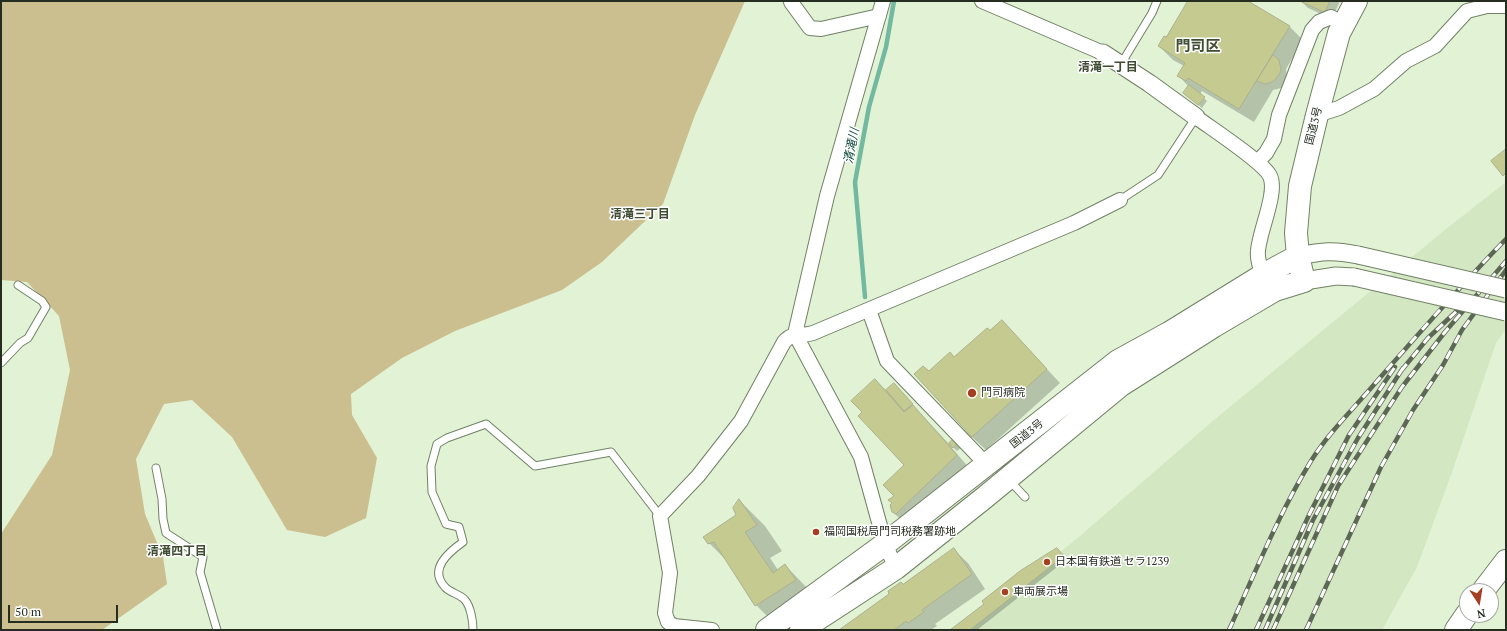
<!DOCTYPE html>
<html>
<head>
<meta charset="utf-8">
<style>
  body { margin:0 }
  #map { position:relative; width:1507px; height:631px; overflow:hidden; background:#e1f3d4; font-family:"PT Serif",serif }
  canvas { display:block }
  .frame { position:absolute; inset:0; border:2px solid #252c20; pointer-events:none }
  .north { position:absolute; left:1459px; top:583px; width:40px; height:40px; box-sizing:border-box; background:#fff; border:1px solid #a8aba6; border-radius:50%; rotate:168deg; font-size:11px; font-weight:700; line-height:16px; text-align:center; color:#252c20 }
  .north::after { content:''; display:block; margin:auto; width:14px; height:18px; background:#a63f20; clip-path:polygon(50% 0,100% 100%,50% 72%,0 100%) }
  .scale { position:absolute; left:8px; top:605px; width:110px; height:18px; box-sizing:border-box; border:2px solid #252c20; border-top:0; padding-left:5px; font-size:12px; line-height:14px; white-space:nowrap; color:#252c20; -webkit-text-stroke:3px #fff; paint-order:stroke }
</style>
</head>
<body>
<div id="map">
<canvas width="1507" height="631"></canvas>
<div class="frame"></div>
<div class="north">N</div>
<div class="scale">50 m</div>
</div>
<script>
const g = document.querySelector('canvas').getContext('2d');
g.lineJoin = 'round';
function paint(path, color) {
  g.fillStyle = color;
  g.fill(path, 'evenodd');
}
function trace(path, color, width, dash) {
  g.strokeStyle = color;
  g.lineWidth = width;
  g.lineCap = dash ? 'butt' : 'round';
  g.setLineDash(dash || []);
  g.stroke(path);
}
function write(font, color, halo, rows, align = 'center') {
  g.font = font + ' "PT Serif","Noto Sans JP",serif';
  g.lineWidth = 3;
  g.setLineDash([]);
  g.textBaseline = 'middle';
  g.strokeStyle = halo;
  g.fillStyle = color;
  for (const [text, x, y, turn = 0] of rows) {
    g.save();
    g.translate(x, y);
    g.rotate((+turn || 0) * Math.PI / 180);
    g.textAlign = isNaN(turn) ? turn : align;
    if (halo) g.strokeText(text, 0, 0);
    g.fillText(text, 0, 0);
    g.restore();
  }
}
paint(new Path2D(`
  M 1506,182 L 1506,329 L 1496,343 L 1451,475 L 1417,567 L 1382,630 L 965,630 L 1080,536 L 1214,420 L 1446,229 Z`), '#d2e7c2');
paint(new Path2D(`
  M 1,1 L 745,1 L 695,115 L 663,204 L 602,262 L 562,290 L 455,331 L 402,358 L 351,394 L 352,415 L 377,458 L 366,518 L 325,537 L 287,530 L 232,437 L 192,400 L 164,404 L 136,459 L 145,514 L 163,557 L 167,584 L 102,630 L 1,630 L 1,534 L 52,455 L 70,370 L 59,316 L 27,282 L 1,280 Z`), '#cbbe8f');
paint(new Path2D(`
  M 1189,1 L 1248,1 L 1289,26 L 1303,40 L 1286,69 L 1287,76 L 1287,81 L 1281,88 L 1273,90 L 1254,122 L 1202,91 L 1200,94 L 1207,101 L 1202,108 L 1187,96 L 1189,87 L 1178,75 L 1184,66 L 1173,60 L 1159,46 L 1167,39 Z
  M 1301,1 L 1340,1 L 1332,19 L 1308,8 Z
  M 1015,335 L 1060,383 L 986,450 L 972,437 L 955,358 Z
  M 875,380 L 887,391 L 894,385 L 949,444 L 964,431 L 971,439 L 957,451 L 953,447 L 952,448 L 970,469 L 907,526 L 893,512 L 895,496 L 906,465 L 864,412 Z
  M 739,500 L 765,526 L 782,551 L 770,558 L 778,570 L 785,565 L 810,591 L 781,630 L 756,605 L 729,563 L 709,543 L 737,515 Z
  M 954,550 L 968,563 L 985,589 L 935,624 L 937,626 L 931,630 L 840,630 Z
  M 1060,552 L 1066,560 L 977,630 L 952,630 L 985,604 Z`), '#0003');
trace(new Path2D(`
  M 865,297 L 855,182 L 869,107 L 886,47 L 894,1`), '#73b8a0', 4.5);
const building = new Path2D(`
  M 1188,1 L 1248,1 L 1290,26 L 1239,109 L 1188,78 L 1186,81 L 1177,76 L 1185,63 L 1158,46 L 1164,36 L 1166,37 Z
  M 1300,1 L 1330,1 L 1325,12 Z
  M 1273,55 L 1279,60 L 1281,69 L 1280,73 L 1274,81 L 1269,83 L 1265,84 L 1257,81 Z
  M 1189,85 L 1205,97 L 1198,105 L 1183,93 Z
  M 1506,149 L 1506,173 L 1503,176 L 1491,161 Z
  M 1002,320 L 1047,369 L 972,437 L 914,374 L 923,366 L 929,371 L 950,352 L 954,357 L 987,328 L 990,330 Z
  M 875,379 L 904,412 L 913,405 L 957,455 L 896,514 L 892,512 L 890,505 L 892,503 L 888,500 L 894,496 L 883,485 L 904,465 L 858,416 L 862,412 L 851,401 Z
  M 894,383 L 913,404 L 904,411 L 886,390 Z
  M 964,430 L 968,435 L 953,448 L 949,443 Z
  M 739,499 L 757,525 L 745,532 L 773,573 L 785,564 L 796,580 L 755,606 L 714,542 L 708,544 L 703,537 L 736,515 L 733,508 Z
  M 954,548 L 972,574 L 922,610 L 924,612 L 908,623 L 906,621 L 894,630 L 839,630 L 889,594 L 888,591 L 901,582 L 903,584 Z
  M 1057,548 L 1064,556 L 970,630 L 950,630 L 984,604 L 982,601 L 1020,571 Z`);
paint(building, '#c5cb90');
trace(building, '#acb08f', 1);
const service = new Path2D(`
  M 1121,64 L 1152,13 L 1157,1
  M 1120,200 L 1158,175 L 1196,117
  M 1,363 L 20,343 L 28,338 L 46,307 L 42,301 L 18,285
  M 156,468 L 162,499 L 163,519 L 166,533 L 203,557 L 200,572 L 217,630
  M 1009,480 L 1025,497
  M 473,630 C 473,622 471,607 465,600 C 460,594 450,593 445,587 C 428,569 449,552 463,542 L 459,527 L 446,524 L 432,492 L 431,466 L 437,444 L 447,438 L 486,424 L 535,466 L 611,452 L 660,516`);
const minor = new Path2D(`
  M 883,1 L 827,196 L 795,334 L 861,457 L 885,544 L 896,568
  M 982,1 L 1103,53
  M 791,2 L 810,28 L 821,29 L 879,16
  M 1317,115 L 1339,108 L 1374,89 L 1406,61 L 1435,46 L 1467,11 L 1487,6 L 1506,6
  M 1196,117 C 1212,129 1263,162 1270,176 C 1278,192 1259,232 1258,251 C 1257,259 1260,267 1263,275
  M 1257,162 L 1266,153 L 1274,139 L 1279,115 L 1312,30 L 1319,22 L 1331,17 L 1344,25
  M 869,310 L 887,361 L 987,465
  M 712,630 L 674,626 L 668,622 L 665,613 L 670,573 L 660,516 L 698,476 L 741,421 L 784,342 C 793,331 801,337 813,333 L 1074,223 L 1120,200`);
const tertiary = new Path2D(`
  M 1103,53 L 1149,83 L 1196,117
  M 1298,256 C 1323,251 1333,250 1358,255
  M 1304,281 L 1336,276 L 1354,277`);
const trunk = new Path2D(`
  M 1483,591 L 1506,561
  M 767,630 L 885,544 L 1118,361 L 1169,333 L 1263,275 L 1298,256
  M 801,630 L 896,568 L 984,498 L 1121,385 L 1214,326 L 1275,290 L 1304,281 L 1298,256 L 1296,233 L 1300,186 L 1317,115 L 1339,33 L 1356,1
  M 1456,630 L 1467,614`);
trace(service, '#718165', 9);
trace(minor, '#718165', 16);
trace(tertiary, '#718165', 19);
trace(trunk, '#718165', 24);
trace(service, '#fff', 7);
trace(minor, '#fff', 14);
trace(tertiary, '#fff', 17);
trace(trunk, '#fff', 22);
const rail = new Path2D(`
  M 1401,371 L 1428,338 L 1461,307
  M 1229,630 C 1255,573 1278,515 1311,461 C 1329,432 1356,406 1378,380 C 1420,332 1462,284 1506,239
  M 1256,630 L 1309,515 L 1349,435 L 1395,367
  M 1265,630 L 1313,520 L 1358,438 L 1403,368
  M 1273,630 L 1338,486 L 1365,444 L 1402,387 L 1445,332 L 1506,261
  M 1306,630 L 1381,467 L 1413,410 L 1443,365 L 1462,330 L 1506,270`);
trace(rail, '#5d6756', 4.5);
trace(rail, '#fff', 3, [9]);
const tertiaryBridge = new Path2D(`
  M 1358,255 L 1506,289
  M 1354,277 L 1506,312`);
trace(tertiaryBridge, '#718165', 19, []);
trace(tertiaryBridge, '#fff', 17);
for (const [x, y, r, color] of [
  [972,393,5,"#a63f20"],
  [816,532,4,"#a63f20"],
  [1047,562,4,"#a63f20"],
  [1005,592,4,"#a63f20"]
]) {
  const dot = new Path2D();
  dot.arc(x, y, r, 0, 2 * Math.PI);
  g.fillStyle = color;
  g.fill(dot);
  trace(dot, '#fff', 1.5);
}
write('11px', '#252c20', '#fff', [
  ["国道3号",1314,126,-76],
  ["国道3号",1027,434,-38]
]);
write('11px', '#252c20', '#fff', [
  ["門司病院",981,393],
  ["福岡国税局門司税務署跡地",824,532],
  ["日本国有鉄道 セラ1239",1055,562],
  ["車両展示場",1013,592]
], 'left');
write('bold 12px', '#3e4c32', '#fff', [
  ["清滝一丁目",1108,68],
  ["清滝三丁目",640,215],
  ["清滝四丁目",177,552]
]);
write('italic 12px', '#094636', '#fff', [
  ["清滝川",852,146,-79]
]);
write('bold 15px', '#3e4c32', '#fff', [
  ["門司区",1198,47]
]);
</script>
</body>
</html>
